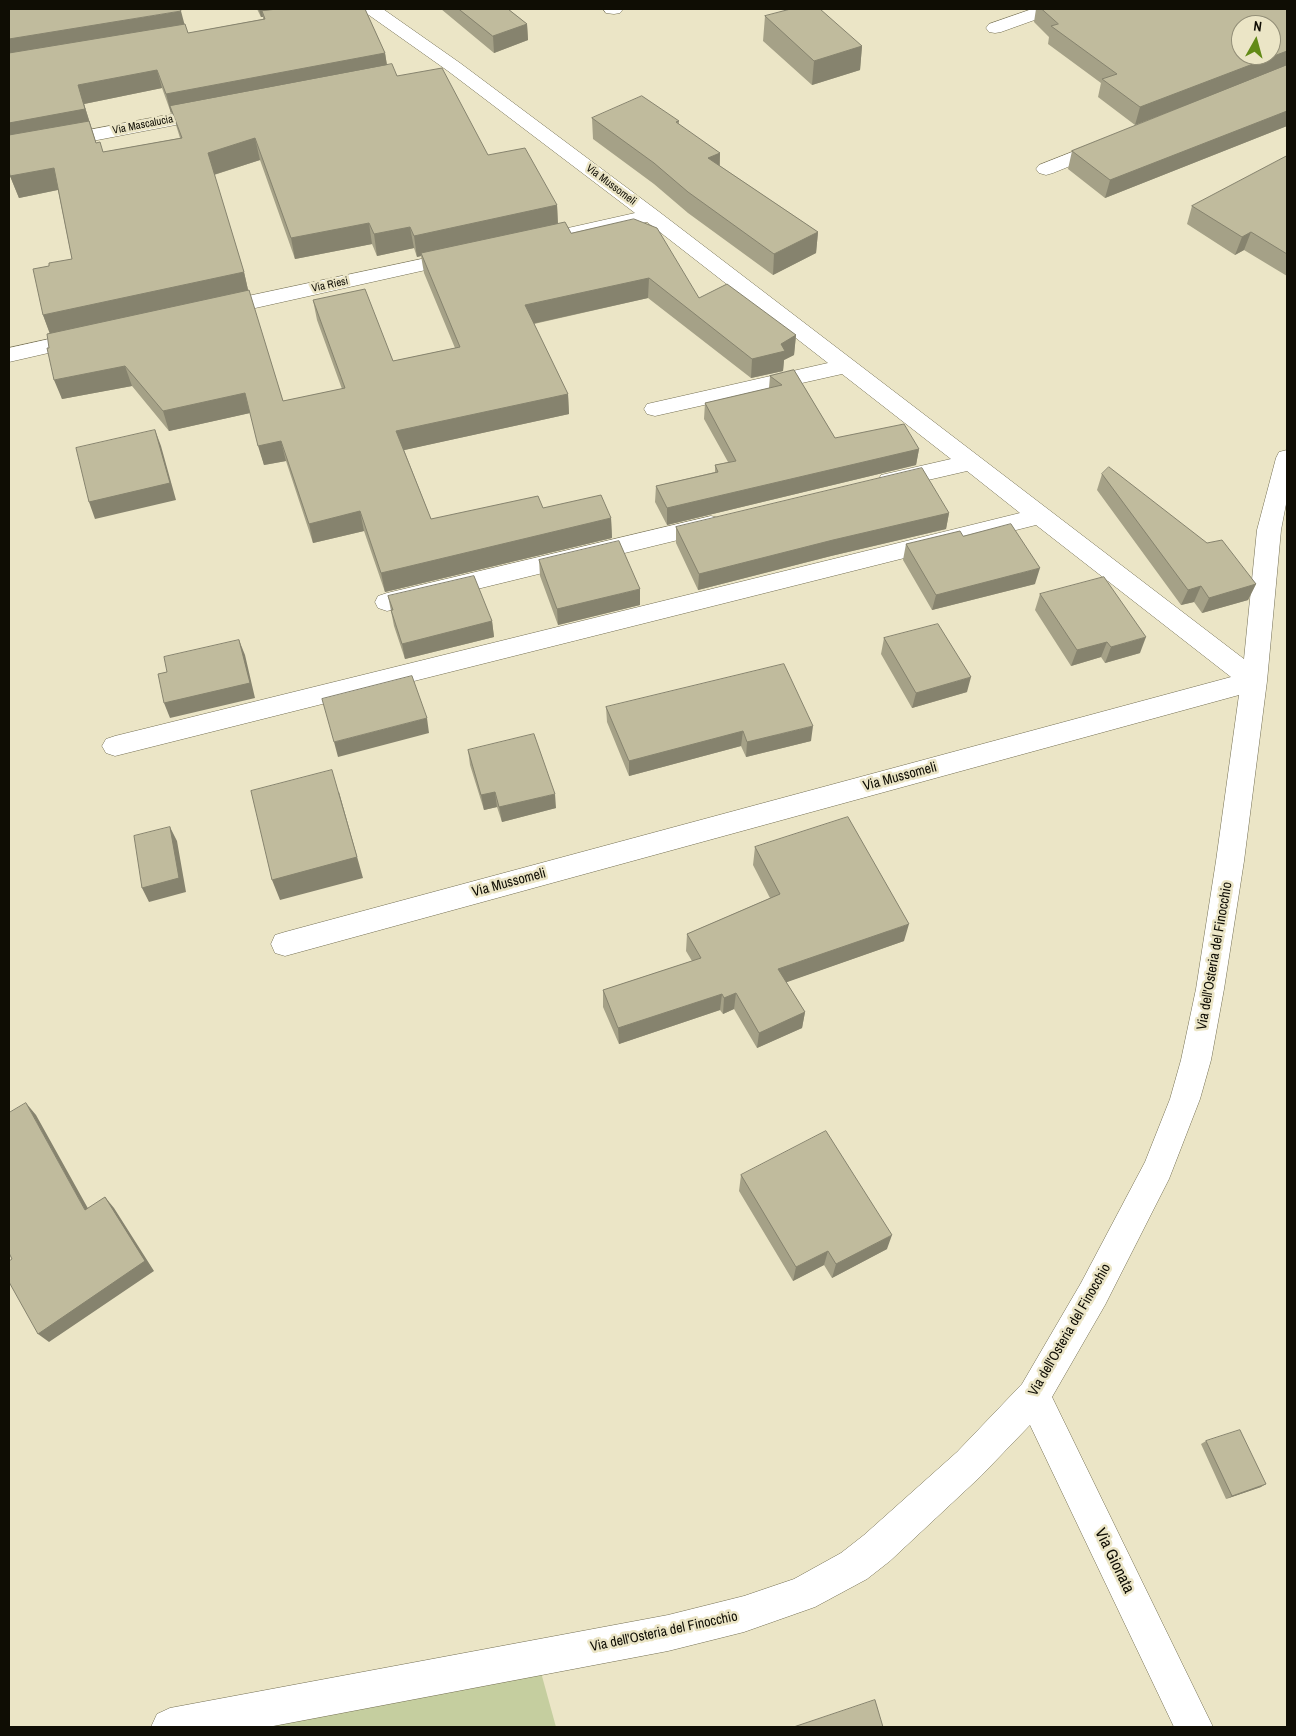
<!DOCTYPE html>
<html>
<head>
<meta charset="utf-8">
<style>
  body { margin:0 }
  #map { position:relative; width:1296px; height:1736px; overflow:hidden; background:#ebe5c6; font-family:"Archivo Narrow",sans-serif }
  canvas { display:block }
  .frame { position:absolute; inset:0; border:10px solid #0f0d04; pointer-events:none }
  .north { position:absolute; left:1231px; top:15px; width:50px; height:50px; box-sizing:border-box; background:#ebe5c6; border:1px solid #938f78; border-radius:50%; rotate:7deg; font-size:14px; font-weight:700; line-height:20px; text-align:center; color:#0f0d04 }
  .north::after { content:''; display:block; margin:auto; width:18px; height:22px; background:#628a16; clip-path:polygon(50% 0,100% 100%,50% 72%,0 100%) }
</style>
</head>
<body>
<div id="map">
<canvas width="1296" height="1736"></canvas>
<div class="frame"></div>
<div class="north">N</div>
</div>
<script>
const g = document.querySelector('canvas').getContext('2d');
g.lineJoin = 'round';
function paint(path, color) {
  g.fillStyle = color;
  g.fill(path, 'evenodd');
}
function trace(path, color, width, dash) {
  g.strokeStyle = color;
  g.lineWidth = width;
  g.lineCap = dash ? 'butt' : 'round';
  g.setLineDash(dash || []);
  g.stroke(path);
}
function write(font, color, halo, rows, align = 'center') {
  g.font = font + ' "Archivo Narrow",sans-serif';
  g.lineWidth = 5;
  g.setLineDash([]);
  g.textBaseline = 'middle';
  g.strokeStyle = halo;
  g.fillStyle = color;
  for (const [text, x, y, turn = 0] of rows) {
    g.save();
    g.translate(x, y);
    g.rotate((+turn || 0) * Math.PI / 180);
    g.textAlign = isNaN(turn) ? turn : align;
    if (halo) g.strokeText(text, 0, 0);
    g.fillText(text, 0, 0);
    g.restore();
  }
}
paint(new Path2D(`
  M 537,1658 L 556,1727 L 169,1727 Z`), '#c5ce9f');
const minor = new Path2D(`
  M 364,9 L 383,9 L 460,63 L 658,211 L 1244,659 L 1257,530 L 1276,458 L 1279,452 L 1287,450 L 1287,499 L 1281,530 L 1267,681 L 1244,861 L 1224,989 L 1211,1060 L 1200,1099 L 1169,1179 L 1105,1305 L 1052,1397 L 1213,1727 L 1174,1727 L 1030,1425 L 981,1476 L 890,1561 L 867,1579 L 815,1607 L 744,1632 L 668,1651 L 268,1727 L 151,1727 L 157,1714 L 170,1708 L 668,1615 L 744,1596 L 794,1579 L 841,1553 L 864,1535 L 957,1452 L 1022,1384 L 1081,1283 L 1145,1162 L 1170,1099 L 1181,1060 L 1196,989 L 1216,861 L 1239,695 L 285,956 L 275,953 L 271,944 L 275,935 L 285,932 L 1231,677 L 1036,525 L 115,756 L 106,753 L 102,746 L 106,739 L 115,736 L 1020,513 L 967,471 L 889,489 L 881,487 L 878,481 L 881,475 L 951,459 L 842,374 L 655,416 L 647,414 L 644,409 L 647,404 L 828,363 L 647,222 L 575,238 L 568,236 L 565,232 L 568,228 L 635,213 L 448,71 L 366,13 Z
  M 603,9 L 623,9 L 620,13 L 614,14 L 606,13 Z
  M 1032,9 L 1057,9 L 1054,13 L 1001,32 L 995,33 L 989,32 L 986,28 L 989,24 Z
  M 210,107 L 217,109 L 219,113 L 217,117 L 9,157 L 9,145 Z
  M 1105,139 L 1112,141 L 1114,145 L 1112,149 L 1053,173 L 1046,175 L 1039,173 L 1036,169 L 1039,165 Z
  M 459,251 L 466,253 L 469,257 L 466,261 L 215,317 L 208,315 L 205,310 L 208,305 L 215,303 Z
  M 85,331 L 92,333 L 96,338 L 92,343 L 9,362 L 9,348 Z
  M 711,516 L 719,518 L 723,524 L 719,530 L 387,611 L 378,608 L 375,602 L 378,596 L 387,593 Z`);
trace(minor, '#746f53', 1);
paint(minor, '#fff');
paint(new Path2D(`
  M 9,9 L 184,24 L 188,33 L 263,19 L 263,17 L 261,17 L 257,9 L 365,9 L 385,53 L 387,65 L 397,76 L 488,155 L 557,205 L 558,223 L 571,233 L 699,298 L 796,335 L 794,355 L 784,360 L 783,371 L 751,378 L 648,298 L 534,324 L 568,394 L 569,414 L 404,450 L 431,519 L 543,508 L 611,518 L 612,538 L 385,592 L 364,531 L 313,543 L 286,461 L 264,465 L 250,413 L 169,431 L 132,386 L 62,399 L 49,348 L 50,333 L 43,315 L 49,266 L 72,259 L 58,190 L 19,198 L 10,176 ZM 162,88 L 171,113 L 172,112 L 180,138 L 103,152 L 96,143 L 84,104 ZM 260,160 L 295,259 L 372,244 L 377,256 L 414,248 L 417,257 L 421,256 L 424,273 L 455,348 L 393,361 L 313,300 L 317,320 L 342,389 L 283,401 L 248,290 L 244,272 L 214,175 Z
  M 441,9 L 508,9 L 527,24 L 528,40 L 494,53 Z
  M 1036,9 L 1287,9 L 1287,126 L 1105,198 L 1068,169 L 1072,151 L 1210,96 L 1135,125 L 1098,97 L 1101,83 L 1048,44 L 1049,37 L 1034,22 Z
  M 765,16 L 862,46 L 860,70 L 812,85 L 763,41 Z
  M 592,118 L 679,121 L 679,125 L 720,153 L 720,166 L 818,232 L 816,253 L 773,275 L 688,213 L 654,184 L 593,139 Z
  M 1287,156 L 1287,276 L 1244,250 L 1235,255 L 1187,224 L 1192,206 Z
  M 794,370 L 835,438 L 919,449 L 916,465 L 667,525 L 655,502 L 656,486 L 715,472 L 715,465 L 728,462 L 704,419 L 705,403 L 769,388 L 770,376 Z
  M 1102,474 L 1256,584 L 1248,600 L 1202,613 L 1194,602 L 1181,605 L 1097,490 Z
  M 949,513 L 946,529 L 831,556 L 698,590 L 676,543 L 676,527 Z
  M 963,536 L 1035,584 L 932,610 L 903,560 L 906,544 Z
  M 539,560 L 640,605 L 558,625 L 540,576 Z
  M 1040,594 L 1140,653 L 1105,663 L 1101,657 L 1071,666 L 1035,610 Z
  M 388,596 L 492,621 L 494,637 L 405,659 L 394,626 Z
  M 884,638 L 967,692 L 912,708 L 881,654 Z
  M 606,707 L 811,741 L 746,757 L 741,746 L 629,776 L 607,722 Z
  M 468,750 L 556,808 L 502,822 L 497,807 L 484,810 L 470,765 Z
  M 755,847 L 904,941 L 786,982 L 805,1012 L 802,1028 L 757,1048 L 734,1009 L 723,1014 L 720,1010 L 619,1044 L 603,1007 L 603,990 L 692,961 L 686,951 L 687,934 L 770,898 L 753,865 Z
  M 741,1175 L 887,1249 L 832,1278 L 824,1265 L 793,1281 L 739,1191 Z
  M 1206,1441 L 1261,1487 L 1226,1499 L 1201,1444 Z`), '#a5a187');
paint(new Path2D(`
  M 259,9 L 308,9 L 262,11 L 263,17 L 261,17 Z
  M 181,11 L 186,30 L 9,59 L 9,39 Z
  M 527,24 L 528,40 L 494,53 L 493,36 Z
  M 862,46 L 860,70 L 812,85 L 814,61 Z
  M 1287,51 L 1287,66 L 1135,125 L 1140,107 Z
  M 385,53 L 388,72 L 170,106 L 172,112 L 171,113 L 166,94 Z
  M 157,70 L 162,88 L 84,104 L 103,165 L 9,143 L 9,123 L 78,85 Z
  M 1287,111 L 1287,126 L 1105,198 L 1110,180 Z
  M 255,138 L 260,160 L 213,175 L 208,153 Z
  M 720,153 L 719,174 L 708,158 Z
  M 54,168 L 62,189 L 19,198 L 10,176 Z
  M 557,205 L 558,227 L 421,253 L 421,256 L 417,257 L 414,236 Z
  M 369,223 L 372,244 L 295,259 L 291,238 Z
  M 410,227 L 414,248 L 377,256 L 374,234 Z
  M 818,232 L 816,253 L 773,275 L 774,254 Z
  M 1251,232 L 1244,250 L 1235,255 L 1242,237 Z
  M 244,272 L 249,294 L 51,337 L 43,315 Z
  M 649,278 L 648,298 L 527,325 L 525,305 Z
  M 796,335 L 794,355 L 784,360 L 783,371 L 751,378 L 752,359 Z
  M 125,366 L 132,386 L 62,399 L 54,380 Z
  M 245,393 L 250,413 L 169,431 L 163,411 Z
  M 568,394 L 569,414 L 400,451 L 396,431 Z
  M 155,430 L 161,446 L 176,500 L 95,519 L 89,502 Z
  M 281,441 L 286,461 L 264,465 L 258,446 Z
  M 919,449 L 916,465 L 667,525 L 667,508 Z
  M 360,511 L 364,531 L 313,543 L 309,524 Z
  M 949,513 L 946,529 L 831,556 L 698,590 L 699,574 L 833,540 Z
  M 611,518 L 612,538 L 385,592 L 381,573 Z
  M 1040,568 L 1035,584 L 932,610 L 936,595 Z
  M 1256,584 L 1248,600 L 1202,613 L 1209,598 Z
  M 1201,586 L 1194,602 L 1181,605 L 1188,590 Z
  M 640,589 L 640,605 L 558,625 L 557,609 Z
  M 492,621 L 494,637 L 405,659 L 402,644 Z
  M 1146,637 L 1140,653 L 1105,663 L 1111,647 Z
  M 239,640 L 245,655 L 255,698 L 170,718 L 164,703 Z
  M 1107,642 L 1101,657 L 1071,666 L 1077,650 Z
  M 971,677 L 967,692 L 912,708 L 916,693 Z
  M 427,718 L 429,733 L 338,757 L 334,742 Z
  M 813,726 L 811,741 L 746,757 L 747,742 Z
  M 743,731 L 741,746 L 629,776 L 629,761 Z
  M 339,792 L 363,878 L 280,900 L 272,880 Z
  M 495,792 L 497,807 L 484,810 L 481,795 Z
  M 555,794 L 556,808 L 502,822 L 499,807 Z
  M 170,827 L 177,841 L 186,892 L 149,902 L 142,888 Z
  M 909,924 L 904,941 L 776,986 L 778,969 Z
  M 736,993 L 734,1009 L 723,1014 L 724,998 Z
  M 722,994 L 720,1010 L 619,1044 L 618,1028 Z
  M 805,1012 L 802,1028 L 757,1048 L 759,1033 Z
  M 26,1103 L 36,1115 L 95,1221 L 85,1210 Z
  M 105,1197 L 114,1208 L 154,1271 L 49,1342 L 38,1334 Z
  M 892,1235 L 887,1249 L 832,1278 L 836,1264 Z
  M 828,1251 L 824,1265 L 793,1281 L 796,1267 Z
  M 1266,1484 L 1261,1487 L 1226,1499 L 1232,1496 Z`), '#86836e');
const building = new Path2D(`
  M 9,9 L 180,9 L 181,11 L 9,39 Z
  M 278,9 L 365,9 L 385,53 L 166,94 L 157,70 L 78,85 L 85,109 L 9,123 L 9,53 L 185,24 L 188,33 L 265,19 L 262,11 Z
  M 459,9 L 508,9 L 527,24 L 493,36 Z
  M 791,9 L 820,9 L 862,46 L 814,61 L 765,16 Z
  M 1042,9 L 1287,9 L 1287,51 L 1140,107 L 1102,79 L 1117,74 L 1051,26 L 1058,24 ZM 1241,25 L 1271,25 L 1271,55 L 1241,55 Z
  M 392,64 L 397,76 L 442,68 L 488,155 L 525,148 L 557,205 L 414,236 L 410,227 L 374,234 L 369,223 L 291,238 L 255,138 L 208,153 L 244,272 L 43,315 L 33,269 L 49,266 L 49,263 L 72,259 L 54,168 L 10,176 L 9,170 L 9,135 L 89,121 L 96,143 L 100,142 L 103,152 L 182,138 L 170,106 Z
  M 1287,65 L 1287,111 L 1110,180 L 1072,151 Z
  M 642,96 L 679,121 L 676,122 L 720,153 L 708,158 L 818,232 L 774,254 L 688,192 L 654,163 L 592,118 Z
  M 1287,156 L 1287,254 L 1251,232 L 1242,237 L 1192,206 Z
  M 634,219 L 657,228 L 699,298 L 727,284 L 796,335 L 781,344 L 785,351 L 752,359 L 649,278 L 525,305 L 568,394 L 396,431 L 431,519 L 538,496 L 543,508 L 601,495 L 611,518 L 381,573 L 360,511 L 309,524 L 281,441 L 258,446 L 245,393 L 163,411 L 125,366 L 54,380 L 47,348 L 49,348 L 47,334 L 249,290 L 283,401 L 345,388 L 313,300 L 365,289 L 393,361 L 460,347 L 421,253 L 565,222 L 571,233 Z
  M 794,370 L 835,438 L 904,424 L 919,449 L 667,508 L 656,486 L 718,472 L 715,465 L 736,461 L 705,403 L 782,385 L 770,376 Z
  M 155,430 L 170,483 L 89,502 L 76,448 Z
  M 1109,467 L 1207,543 L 1222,540 L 1256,584 L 1209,598 L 1201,586 L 1188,590 L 1102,474 Z
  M 922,468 L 949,513 L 833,540 L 699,574 L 676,527 Z
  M 1011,524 L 1040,568 L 936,595 L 906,544 L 960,531 L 963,536 Z
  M 619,541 L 640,589 L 557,609 L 539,560 Z
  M 474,576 L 492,621 L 402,644 L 391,610 L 393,610 L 388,596 Z
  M 1104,577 L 1146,637 L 1111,647 L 1107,642 L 1077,650 L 1040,594 Z
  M 938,624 L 971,677 L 916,693 L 884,638 Z
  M 239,640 L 250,683 L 164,703 L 158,674 L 167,672 L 164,657 Z
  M 784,664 L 813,726 L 747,742 L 743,731 L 629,761 L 606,707 Z
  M 412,676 L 427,718 L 334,742 L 322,699 Z
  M 534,734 L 555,794 L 499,807 L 495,792 L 481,795 L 468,750 Z
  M 332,770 L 357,857 L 272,880 L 251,791 Z
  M 848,817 L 909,924 L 778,969 L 805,1012 L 759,1033 L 736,993 L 724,998 L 722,994 L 618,1028 L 603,990 L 701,958 L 687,934 L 780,894 L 755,847 Z
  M 170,827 L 179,878 L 142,888 L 134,836 Z
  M 26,1103 L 85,1210 L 105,1197 L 145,1261 L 38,1334 L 9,1282 L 9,1261 L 12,1259 L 9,1253 L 9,1113 Z
  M 826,1131 L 892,1235 L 836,1264 L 828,1251 L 796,1267 L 741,1175 Z
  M 1240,1430 L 1266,1484 L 1232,1496 L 1206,1441 Z
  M 875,1700 L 883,1727 L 794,1727 Z`);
paint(building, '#c0bb9d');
trace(building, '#86836e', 1);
write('11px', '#0f0d04', '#ebe5c6', [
  ["Via Mascalucia",143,125,-11],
  ["Via Mussomeli",611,185,37],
  ["Via Riesi",330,285,-12]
]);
write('14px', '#0f0d04', '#ebe5c6', [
  ["Via Mussomeli",900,777,-15],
  ["Via Mussomeli",509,883,-15],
  ["Via dell'Osteria del Finocchio",1215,956,-80],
  ["Via dell'Osteria del Finocchio",1070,1330,-60],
  ["Via dell'Osteria del Finocchio",664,1632,-12]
]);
write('16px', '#0f0d04', '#ebe5c6', [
  ["Via Gionata",1114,1561,64]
]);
</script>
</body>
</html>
